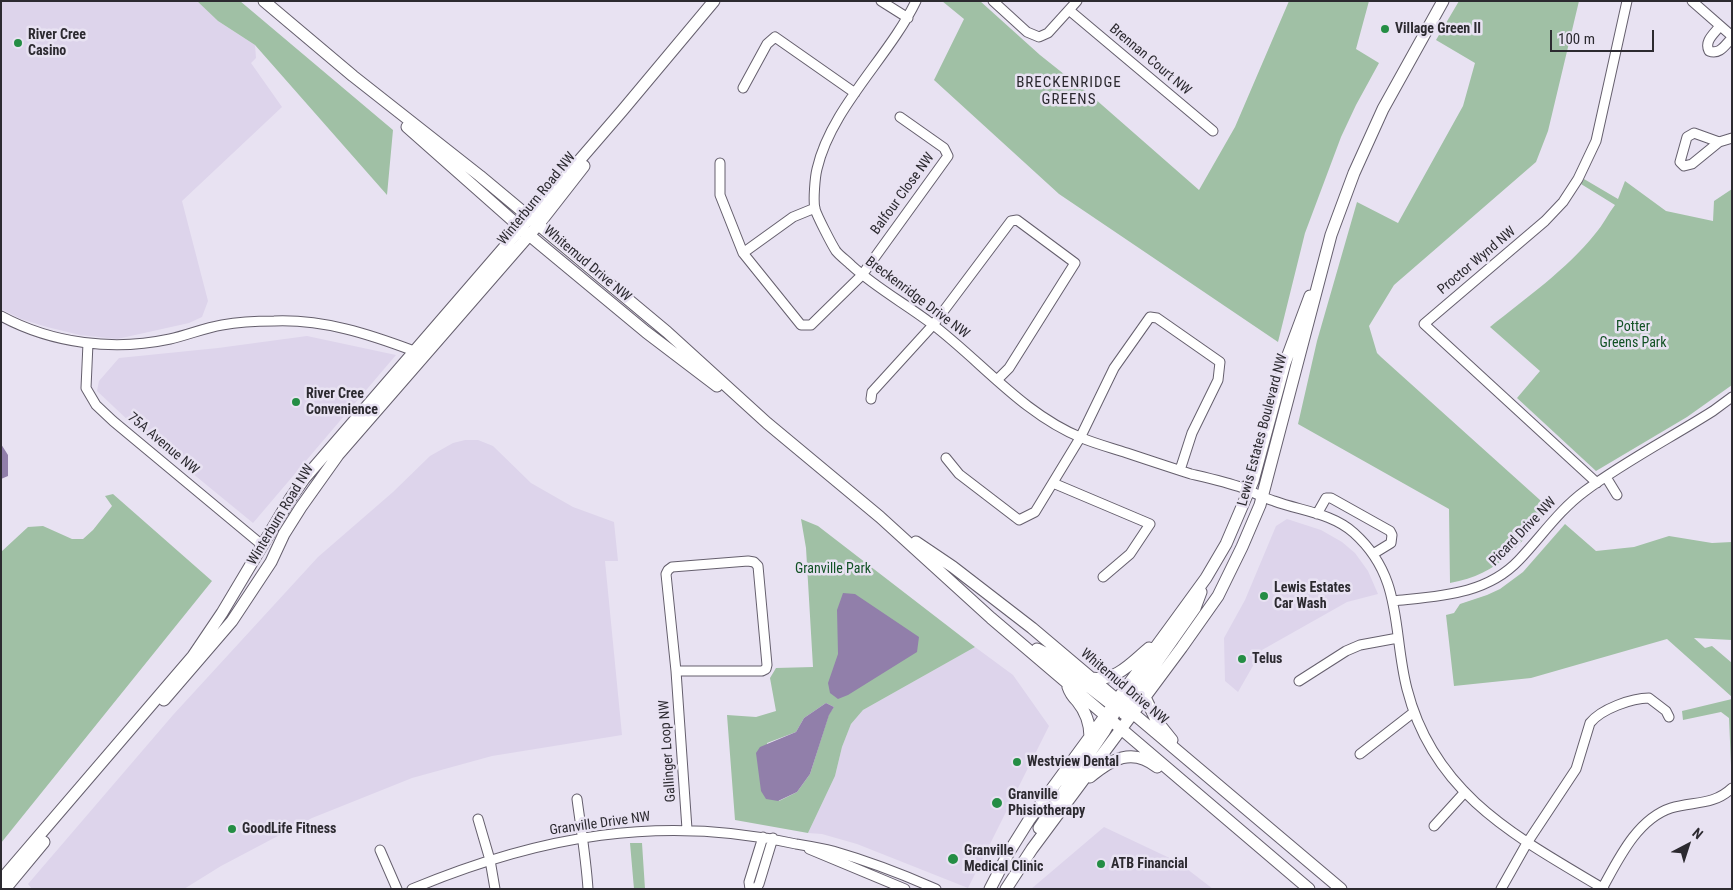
<!DOCTYPE html>
<html>
<head>
<meta charset="utf-8">
<style>
  body { margin:0 }
  #map { position:relative; width:1733px; height:890px; overflow:hidden; background:#e8e2f2; font-family:"Roboto Condensed",sans-serif }
  canvas { display:block }
  .frame { position:absolute; inset:0; border:2px solid #2c2a30; pointer-events:none }
  .north { position:absolute; left:1663px; top:820px; width:50px; height:50px; -webkit-text-stroke:4px #e8e2f2; paint-order:stroke; rotate:40deg; font-size:14px; font-weight:700; line-height:20px; text-align:center; color:#2c2a30 }
  .north::after { content:''; display:block; margin:auto; width:18px; height:22px; background:#2c2a30; clip-path:polygon(50% 0,100% 100%,50% 72%,0 100%) }
  .scale { position:absolute; left:1550px; top:30px; width:104px; height:22px; box-sizing:border-box; border:2px solid #2c2a30; border-top:0; padding-left:6px; font-size:15px; line-height:18px; white-space:nowrap; color:#2c2a30; -webkit-text-stroke:4px #e8e2f2; paint-order:stroke }
</style>
</head>
<body>
<div id="map">
<canvas width="1733" height="890"></canvas>
<div class="frame"></div>
<div class="north">N</div>
<div class="scale">100 m</div>
</div>
<script>
const g = document.querySelector('canvas').getContext('2d');
g.lineJoin = 'round';
function paint(path, color) {
  g.fillStyle = color;
  g.fill(path, 'evenodd');
}
function trace(path, color, width, dash) {
  g.strokeStyle = color;
  g.lineWidth = width;
  g.lineCap = dash ? 'butt' : 'round';
  g.setLineDash(dash || []);
  g.stroke(path);
}
function write(font, color, halo, rows, align = 'center') {
  g.font = font + ' "Roboto Condensed",sans-serif';
  g.lineWidth = 5;
  g.setLineDash([]);
  g.textBaseline = 'middle';
  g.strokeStyle = halo;
  g.fillStyle = color;
  for (const [text, x, y, turn = 0] of rows) {
    g.save();
    g.translate(x, y);
    g.rotate((+turn || 0) * Math.PI / 180);
    g.textAlign = isNaN(turn) ? turn : align;
    if (halo) g.strokeText(text, 0, 0);
    g.fillText(text, 0, 0);
    g.restore();
  }
}
paint(new Path2D(`
  M 1,1 L 197,1 L 218,21 L 255,45 L 256,58 L 251,63 L 282,107 L 182,201 L 208,301 L 202,317 L 189,323 L 117,339 L 80,335 L 47,327 L 21,319 L 1,309 Z
  M 307,336 L 396,355 L 253,523 L 131,423 L 97,391 L 99,381 L 119,358 L 218,348 Z
  M 465,440 L 478,440 L 493,446 L 531,483 L 573,507 L 614,522 L 618,561 L 605,561 L 622,735 L 492,756 L 412,778 L 312,818 L 221,866 L 184,889 L 32,889 L 28,884 L 173,715 L 318,557 L 393,492 L 430,456 L 453,443 Z
  M 1287,519 L 1321,530 L 1342,542 L 1355,553 L 1368,571 L 1378,594 L 1347,602 L 1262,650 L 1238,692 L 1225,681 L 1224,638 L 1245,600 L 1276,526 Z
  M 975,647 L 1013,675 L 1049,726 L 968,888 L 857,844 L 822,834 L 808,833 L 835,776 L 842,747 L 851,724 L 863,710 Z
  M 1104,827 L 1178,862 L 1213,889 L 1031,889 Z`), '#ddd4eb');
paint(new Path2D(`
  M 197,1 L 240,1 L 393,130 L 387,195 L 255,45 L 218,21 Z
  M 942,1 L 980,1 L 1040,55 L 1094,98 L 1199,190 L 1235,127 L 1289,1 L 1369,1 L 1356,49 L 1379,63 L 1356,105 L 1341,137 L 1305,233 L 1278,342 L 1059,194 L 934,80 L 964,19 Z
  M 1459,1 L 1579,1 L 1548,131 L 1536,162 L 1394,285 L 1369,326 L 1377,353 L 1381,357 L 1550,509 C 1517,546 1501,574 1450,583 L 1449,509 L 1298,424 L 1317,341 L 1357,202 L 1398,223 L 1463,106 L 1475,63 L 1436,40 Z
  M 1584,179 L 1618,199 L 1625,181 L 1666,211 L 1713,221 L 1714,201 L 1732,189 L 1732,385 L 1687,417 L 1596,471 L 1517,398 L 1540,371 L 1490,327 C 1526,298 1566,270 1595,234 C 1603,225 1608,214 1615,205 L 1581,184 Z
  M 113,494 L 212,581 L 1,843 L 1,552 L 28,527 L 43,526 L 72,539 L 83,539 L 93,530 L 112,506 L 105,496 Z
  M 801,519 L 818,526 L 975,647 L 863,710 L 851,724 L 842,747 L 835,776 L 808,833 L 735,820 L 727,715 L 756,717 L 776,711 L 770,678 L 776,668 L 813,667 L 806,548 ZM 826,703 L 834,707 L 829,714 L 810,774 L 797,792 L 779,801 L 767,743 L 796,732 L 804,718 Z
  M 1565,524 L 1596,551 L 1634,547 L 1669,536 L 1712,543 L 1732,542 L 1732,640 L 1694,638 L 1705,648 L 1712,646 L 1732,663 L 1732,697 L 1667,639 L 1531,678 L 1454,686 L 1446,615 L 1454,613 L 1460,604 L 1487,595 L 1500,589 L 1523,572 Z
  M 1732,699 L 1732,765 L 1731,765 L 1729,718 L 1721,712 L 1683,720 L 1682,711 Z
  M 630,843 L 642,843 L 645,889 L 634,889 Z`), '#a0c0a5');
paint(new Path2D(`
  M 1,444 L 8,455 L 8,476 L 1,479 Z
  M 843,593 L 855,594 L 919,637 L 917,652 L 848,695 L 838,699 L 830,693 L 828,683 L 838,654 L 837,610 Z
  M 826,703 L 834,707 L 829,715 L 810,774 L 797,792 L 778,801 L 766,799 L 761,791 L 756,753 L 760,747 L 796,732 L 804,718 Z`), '#917faa');
const minor = new Path2D(`
  M 881,1 L 908,18
  M 916,1 C 889,57 831,108 817,169 C 815,177 813,201 815,209 C 817,216 832,245 836,251 C 840,256 846,260 851,265 C 876,288 906,304 932,324 C 982,362 1023,414 1082,438 C 1096,444 1112,448 1127,453 C 1148,460 1169,467 1191,474 C 1208,478 1226,482 1243,488 C 1253,492 1263,498 1274,501 C 1301,511 1332,513 1354,533 C 1404,578 1392,631 1407,689 C 1434,795 1517,837 1604,889
  M 993,1 L 1027,32 L 1039,37 L 1048,33 L 1077,1
  M 1692,1 L 1732,36
  M 1069,10 L 1213,131
  M 1720,26 C 1714,34 1704,41 1709,51 C 1720,55 1725,45 1732,38
  M 743,88 L 767,44 L 775,37 L 855,93
  M 1719,142 L 1694,133 L 1687,137 L 1680,162 L 1684,166 L 1692,164 L 1719,142 L 1732,138
  M 720,163 L 720,195 L 743,253 L 801,325 L 811,325 L 862,275 L 948,156 L 944,148 L 900,117
  M 743,253 L 793,217 L 815,208
  M 1,316 C 53,344 114,351 170,339 C 188,335 204,328 222,325 C 238,322 257,321 274,321 C 323,319 369,334 414,351 L 418,354
  M 88,343 L 86,388 L 96,405 L 113,421 L 262,545
  M 871,399 L 872,392 L 933,325 L 1011,221 L 1017,220 L 1075,263 L 1009,368 L 997,380
  M 946,458 L 959,474 L 1019,520 L 1035,512 L 1080,438 L 1114,368 L 1150,317 L 1157,318 L 1220,362 L 1218,380 L 1192,433 L 1180,470
  M 1606,477 L 1617,495
  M 1053,483 L 1150,524 L 1130,554 L 1103,577
  M 1597,483 L 1424,324 L 1545,221 L 1563,202 L 1578,179 L 1596,141 L 1627,1
  M 1317,514 L 1326,498 L 1331,498 L 1390,531 L 1392,535 L 1391,543 L 1373,554
  M 1393,601 C 1439,596 1486,595 1519,560 C 1541,537 1559,510 1585,491 C 1624,462 1672,437 1713,411 L 1732,397
  M 676,671 L 762,671 L 766,669 L 767,665 L 758,566 L 754,562 L 748,561 L 672,567 L 668,570 L 666,574 L 676,671 L 687,829
  M 1299,681 L 1346,651 L 1360,645 L 1398,638
  M 1360,754 L 1414,712
  M 577,799 C 581,829 586,858 588,889
  M 478,819 L 490,860 L 495,889
  M 1434,826 L 1464,793
  M 809,849 L 905,889
  M 380,850 L 397,889
  M 412,889 C 539,836 660,814 796,844 C 808,846 821,848 833,851 C 868,861 902,874 936,889
  M 750,889 L 749,882 L 763,837
  M 756,889 L 759,884 L 773,838
  M 1501,889 L 1527,843 L 1576,769 L 1590,723 C 1601,709 1632,698 1649,698 L 1666,711 L 1669,717
  M 1602,889 C 1618,860 1637,819 1671,808 C 1693,801 1713,806 1732,788`);
const major = new Path2D(`
  M 264,1 L 353,76 L 480,176 L 667,332 L 767,423 L 880,517 L 991,618 L 1309,889
  M 407,127 L 529,235 L 646,332 L 717,386
  M 916,542 L 953,567 L 1032,628 L 1341,889
  M 1037,649 L 1045,653 L 1116,708
  M 1091,678 C 1116,682 1132,662 1149,648
  M 1068,687 C 1070,693 1073,697 1077,701 C 1086,712 1090,723 1090,737
  M 1145,697 L 1156,720 L 1172,740
  M 164,700 L 232,621 L 271,562 L 284,534 L 301,507 L 338,455 L 538,225 L 584,166
  M 1124,714 L 1129,702 L 1195,608 L 1201,592
  M 1090,777 C 1112,759 1132,747 1157,767
  M 1039,828 L 1104,732 L 1114,714
  M 1,880 L 193,656 L 222,613 L 290,499 L 304,479 L 622,111 L 714,1
  M 5,889 L 44,842
  M 990,889 L 1009,852 L 1029,820 L 1174,622 L 1206,578 L 1226,544 L 1253,481 L 1285,363 L 1310,296
  M 1006,889 L 1032,849 L 1182,647 L 1218,596 L 1242,547 L 1260,505 L 1331,235 L 1354,173 L 1383,109 L 1443,1`);
trace(minor, '#655f6d', 11);
trace(major, '#655f6d', 13);
trace(minor, '#fff', 9);
trace(major, '#fff', 11);
for (const [x, y, r, color] of [
  [1385,29,5,"#248d44"],
  [18,43,5,"#248d44"],
  [296,402,5,"#248d44"],
  [1264,596,5,"#248d44"],
  [1242,659,5,"#248d44"],
  [1017,762,5,"#248d44"],
  [997,803,6,"#248d44"],
  [232,829,5,"#248d44"],
  [953,859,6,"#248d44"],
  [1101,864,5,"#248d44"]
]) {
  const dot = new Path2D();
  dot.arc(x, y, r, 0, 2 * Math.PI);
  g.fillStyle = color;
  g.fill(dot);
  trace(dot, '#e8e2f2', 2);
}
write('bold 14px', '#2c2a30', '#e8e2f2', [
  ["Village Green II",1395,29],
  ["River Cree",28,35],
  ["Casino",28,51],
  ["River Cree",306,394],
  ["Convenience",306,410],
  ["Lewis Estates",1274,588],
  ["Car Wash",1274,604],
  ["Telus",1252,659],
  ["Westview Dental",1027,762],
  ["Granville",1008,795],
  ["Phisiotherapy",1008,811],
  ["GoodLife Fitness",242,829],
  ["Granville",964,851],
  ["Medical Clinic",964,867],
  ["ATB Financial",1111,864]
], 'left');
write('14px', '#2c2a30', '#e8e2f2', [
  ["Brennan Court NW",1150,60,40],
  ["Balfour Close NW",903,194,-54],
  ["Winterburn Road NW",537,199,-51],
  ["Proctor Wynd NW",1477,261,-40],
  ["Whitemud Drive NW",587,264,40],
  ["Breckenridge Drive NW",917,298,37],
  ["Lewis Estates Boulevard NW",1263,430,-75],
  ["75A Avenue NW",163,444,40],
  ["Winterburn Road NW",281,515,-59],
  ["Picard Drive NW",1523,532,-46],
  ["Whitemud Drive NW",1124,687,40],
  ["Gallinger Loop NW",668,751,-94],
  ["Granville Drive NW",600,824,-8]
]);
write('14px', '#115124', '#e8e2f2', [
  ["Potter",1633,327],
  ["Greens Park",1633,343],
  ["Granville Park",833,569]
]);
g.letterSpacing = '1px';
write('15px', '#2c2a30', '#e8e2f2', [
  ["BRECKENRIDGE",1069,83],
  ["GREENS",1069,100]
]);
g.letterSpacing = '0px';
</script>
</body>
</html>
